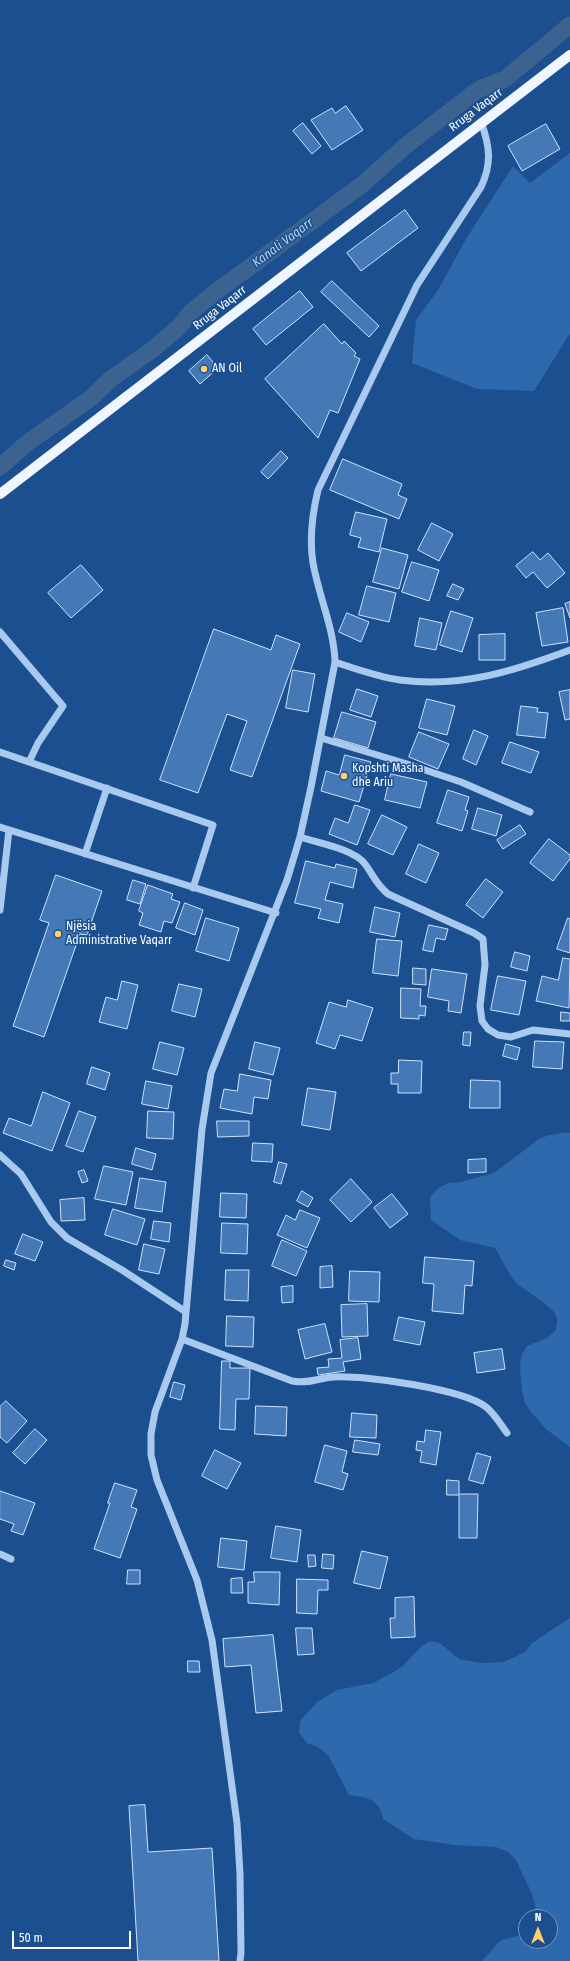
<!DOCTYPE html>
<html>
<head>
<meta charset="utf-8">
<style>
  body { margin:0 }
  #map { position:relative; width:570px; height:1961px; overflow:hidden; background:#1b4f8f; font-family:"Fira Sans Condensed",sans-serif }
  canvas { display:block }
  .north { position:absolute; left:518px; top:1909px; width:40px; height:40px; box-sizing:border-box; background:#1b4f8f; border:1px solid #7695bc; border-radius:50%; rotate:0deg; font-size:11px; font-weight:700; line-height:16px; text-align:center; color:#fff }
  .north::after { content:''; display:block; margin:auto; width:14px; height:18px; background:#ffd166; clip-path:polygon(50% 0,100% 100%,50% 72%,0 100%) }
  .scale { position:absolute; left:12px; top:1931px; width:119px; height:18px; box-sizing:border-box; border:2px solid #fff; border-top:0; padding-left:5px; font-size:12px; line-height:14px; white-space:nowrap; color:#fff; -webkit-text-stroke:3px #1b4f8f; paint-order:stroke }
</style>
</head>
<body>
<div id="map">
<canvas width="570" height="1961"></canvas>
<div class="north">N</div>
<div class="scale">50 m</div>
</div>
<script>
const g = document.querySelector('canvas').getContext('2d');
g.lineJoin = 'round';
function paint(path, color) {
  g.fillStyle = color;
  g.fill(path, 'evenodd');
}
function trace(path, color, width, dash) {
  g.strokeStyle = color;
  g.lineWidth = width;
  g.lineCap = dash ? 'butt' : 'round';
  g.setLineDash(dash || []);
  g.stroke(path);
}
function write(font, color, halo, rows, align = 'center') {
  g.font = font + ' "Fira Sans Condensed",sans-serif';
  g.lineWidth = 3;
  g.setLineDash([]);
  g.textBaseline = 'middle';
  g.strokeStyle = halo;
  g.fillStyle = color;
  for (const [text, x, y, turn = 0] of rows) {
    g.save();
    g.translate(x, y);
    g.rotate((+turn || 0) * Math.PI / 180);
    g.textAlign = isNaN(turn) ? turn : align;
    if (halo) g.strokeText(text, 0, 0);
    g.fillText(text, 0, 0);
    g.restore();
  }
}
paint(new Path2D(`
  M 570,153 L 570,333 L 534,391 L 477,389 L 412,363 L 416,320 L 438,290 L 466,239 L 513,166 L 530,183 Z
  M 561,1133 L 570,1133 L 570,1447 L 546,1429 L 531,1412 L 525,1403 L 522,1391 L 520,1368 L 521,1356 L 527,1346 L 547,1338 L 556,1330 C 556,1327 558,1322 557,1318 C 553,1304 524,1292 514,1280 C 506,1270 502,1259 495,1248 L 460,1240 L 431,1220 L 430,1197 L 439,1188 L 448,1183 L 461,1182 L 494,1173 L 539,1139 L 549,1135 Z
  M 570,1618 L 570,1961 L 482,1961 L 501,1940 L 526,1934 L 526,1941 L 550,1941 L 550,1917 L 536,1917 L 535,1904 L 531,1892 L 516,1860 L 508,1852 L 496,1847 L 455,1845 L 414,1839 L 383,1819 C 379,1798 368,1798 349,1795 L 328,1755 L 318,1747 L 307,1743 L 299,1733 L 300,1721 L 317,1702 L 337,1690 L 373,1683 L 394,1672 L 403,1666 L 421,1647 L 430,1641 L 440,1643 L 459,1659 L 482,1663 L 504,1662 L 525,1652 L 532,1643 Z`), '#2e69ad');
trace(new Path2D(`
  M 0,467 L 27,443 L 91,398 L 112,378 L 152,350 L 179,327 L 191,312 L 217,291 L 363,184 L 404,147 L 475,92 L 482,88 L 505,79 L 570,25`), '#3c6290', 17);
const building = new Path2D(`
  M 346,106 L 363,130 L 332,150 L 311,120 L 332,108 L 335,113 Z
  M 303,123 L 321,146 L 312,154 L 293,131 Z
  M 546,124 L 560,149 L 522,171 L 508,146 Z
  M 405,210 L 418,228 L 361,271 L 347,253 Z
  M 332,281 L 379,326 L 369,337 L 321,292 Z
  M 300,291 L 313,307 L 266,345 L 253,329 Z
  M 324,324 L 342,344 L 344,341 L 356,353 L 354,356 L 360,359 L 338,413 L 330,410 L 318,438 L 265,379 Z
  M 207,355 L 218,368 L 200,384 L 189,371 Z
  M 281,451 L 288,458 L 268,479 L 261,472 Z
  M 343,459 L 402,484 L 398,495 L 407,499 L 399,519 L 330,490 Z
  M 356,512 L 387,519 L 379,552 L 358,547 L 361,538 L 350,535 Z
  M 432,523 L 453,534 L 439,561 L 418,550 Z
  M 382,548 L 408,555 L 399,589 L 373,582 Z
  M 533,552 L 540,560 L 548,553 L 565,573 L 547,588 L 533,572 L 526,578 L 516,566 Z
  M 412,562 L 439,570 L 429,601 L 402,592 Z
  M 81,565 L 103,590 L 71,618 L 48,593 Z
  M 453,584 L 464,589 L 458,600 L 447,596 Z
  M 367,586 L 396,593 L 389,622 L 359,615 Z
  M 570,602 L 570,618 L 565,604 Z
  M 563,608 L 568,642 L 542,646 L 536,613 Z
  M 451,611 L 473,618 L 462,652 L 440,645 Z
  M 347,613 L 369,622 L 361,642 L 339,632 Z
  M 420,618 L 442,623 L 436,650 L 415,646 Z
  M 214,629 L 271,650 L 276,635 L 300,644 L 252,777 L 230,770 L 247,721 L 227,714 L 198,793 L 160,780 Z
  M 505,634 L 505,660 L 479,660 L 479,635 Z
  M 293,670 L 315,674 L 308,712 L 286,708 Z
  M 357,689 L 378,696 L 371,717 L 350,710 Z
  M 570,690 L 570,719 L 565,720 L 559,692 Z
  M 427,699 L 455,706 L 447,735 L 419,728 Z
  M 521,706 L 538,708 L 537,712 L 548,713 L 545,738 L 517,735 Z
  M 342,712 L 376,722 L 368,748 L 334,738 Z
  M 474,730 L 488,736 L 476,765 L 463,759 Z
  M 419,732 L 449,744 L 438,769 L 409,757 Z
  M 510,742 L 539,752 L 531,773 L 502,763 Z
  M 345,755 L 371,762 L 359,802 L 321,791 L 326,771 L 339,775 Z
  M 391,774 L 427,782 L 420,808 L 385,800 Z
  M 448,790 L 469,797 L 465,810 L 468,811 L 462,831 L 437,823 Z
  M 355,805 L 370,810 L 357,845 L 329,834 L 335,818 L 348,823 Z
  M 478,808 L 502,815 L 496,836 L 472,829 Z
  M 382,815 L 407,827 L 393,855 L 368,844 Z
  M 520,825 L 526,834 L 503,849 L 497,840 Z
  M 549,839 L 570,855 L 570,859 L 553,881 L 530,863 Z
  M 419,844 L 439,853 L 426,883 L 406,874 Z
  M 306,861 L 335,868 L 336,864 L 357,869 L 353,888 L 330,882 L 325,900 L 343,904 L 339,923 L 318,918 L 321,909 L 295,903 Z
  M 56,875 L 102,891 L 87,935 L 80,934 L 44,1037 L 13,1026 L 49,923 L 40,920 Z
  M 486,879 L 503,892 L 483,918 L 466,905 Z
  M 133,880 L 146,884 L 140,904 L 127,900 Z
  M 148,885 L 173,894 L 171,899 L 180,902 L 172,923 L 164,921 L 161,932 L 139,925 L 143,913 L 139,911 Z
  M 185,903 L 203,910 L 195,935 L 176,928 Z
  M 375,907 L 400,913 L 395,937 L 370,932 Z
  M 206,918 L 239,928 L 229,961 L 196,951 Z
  M 568,918 L 570,919 L 570,953 L 557,949 Z
  M 429,925 L 448,929 L 445,940 L 436,938 L 433,952 L 423,950 Z
  M 377,939 L 402,941 L 398,976 L 373,973 Z
  M 515,952 L 530,956 L 527,971 L 511,967 Z
  M 563,958 L 570,959 L 569,1008 L 536,1001 L 542,976 L 558,980 Z
  M 413,968 L 426,969 L 426,985 L 413,984 Z
  M 432,969 L 467,974 L 461,1013 L 448,1011 L 449,1001 L 428,997 Z
  M 498,976 L 526,981 L 519,1015 L 491,1010 Z
  M 122,981 L 138,985 L 127,1029 L 99,1022 L 106,997 L 117,1000 Z
  M 179,984 L 202,989 L 195,1017 L 172,1011 Z
  M 401,988 L 421,989 L 420,1006 L 426,1006 L 425,1016 L 419,1015 L 419,1019 L 401,1018 Z
  M 348,1000 L 373,1008 L 362,1041 L 340,1035 L 335,1049 L 316,1043 L 329,1002 L 346,1007 Z
  M 561,1012 L 570,1013 L 570,1021 L 561,1021 Z
  M 464,1032 L 471,1032 L 470,1046 L 463,1045 Z
  M 535,1041 L 564,1042 L 562,1069 L 533,1067 Z
  M 160,1042 L 184,1048 L 177,1075 L 153,1069 Z
  M 255,1042 L 280,1048 L 273,1075 L 249,1069 Z
  M 506,1044 L 520,1048 L 517,1060 L 503,1056 Z
  M 399,1060 L 422,1061 L 421,1093 L 398,1093 L 398,1084 L 391,1084 L 391,1073 L 398,1073 Z
  M 92,1067 L 110,1073 L 105,1090 L 87,1084 Z
  M 240,1074 L 271,1080 L 268,1099 L 254,1097 L 252,1114 L 220,1108 L 224,1089 L 237,1091 Z
  M 471,1080 L 500,1081 L 500,1108 L 470,1108 Z
  M 146,1081 L 172,1086 L 168,1109 L 142,1104 Z
  M 308,1088 L 336,1092 L 330,1130 L 302,1125 Z
  M 43,1092 L 70,1103 L 52,1151 L 3,1133 L 9,1118 L 31,1126 Z
  M 79,1111 L 96,1117 L 83,1152 L 66,1146 Z
  M 148,1111 L 174,1112 L 173,1139 L 147,1138 Z
  M 217,1121 L 249,1121 L 249,1136 L 218,1137 Z
  M 253,1143 L 273,1144 L 272,1162 L 252,1161 Z
  M 136,1148 L 156,1154 L 152,1170 L 132,1164 Z
  M 486,1159 L 486,1172 L 468,1173 L 468,1160 Z
  M 279,1162 L 287,1164 L 281,1184 L 274,1182 Z
  M 104,1166 L 133,1172 L 126,1205 L 95,1199 Z
  M 84,1170 L 88,1181 L 82,1183 L 78,1172 Z
  M 140,1178 L 166,1182 L 162,1212 L 135,1208 Z
  M 351,1179 L 372,1202 L 351,1222 L 330,1200 Z
  M 302,1191 L 313,1198 L 308,1207 L 297,1201 Z
  M 221,1193 L 247,1194 L 246,1218 L 220,1217 Z
  M 392,1194 L 408,1214 L 390,1228 L 374,1208 Z
  M 84,1198 L 85,1220 L 61,1221 L 60,1200 Z
  M 113,1209 L 145,1219 L 137,1245 L 105,1235 Z
  M 300,1210 L 320,1218 L 307,1248 L 277,1235 L 286,1215 L 295,1220 Z
  M 154,1221 L 171,1223 L 169,1242 L 151,1239 Z
  M 222,1223 L 248,1224 L 247,1254 L 221,1253 Z
  M 23,1234 L 43,1242 L 35,1261 L 15,1254 Z
  M 282,1240 L 307,1251 L 296,1276 L 272,1266 Z
  M 144,1244 L 165,1249 L 159,1274 L 139,1270 Z
  M 425,1257 L 474,1261 L 472,1286 L 465,1285 L 463,1314 L 432,1311 L 434,1284 L 423,1283 Z
  M 6,1260 L 16,1263 L 14,1270 L 4,1266 Z
  M 332,1266 L 333,1287 L 320,1288 L 320,1267 Z
  M 226,1270 L 249,1270 L 248,1301 L 225,1300 Z
  M 350,1271 L 380,1272 L 379,1302 L 349,1301 Z
  M 293,1286 L 293,1302 L 282,1303 L 281,1287 Z
  M 367,1304 L 368,1336 L 342,1337 L 341,1305 Z
  M 227,1316 L 254,1317 L 253,1347 L 226,1346 Z
  M 399,1317 L 425,1322 L 420,1345 L 394,1340 Z
  M 325,1324 L 332,1352 L 305,1359 L 298,1330 Z
  M 358,1338 L 361,1359 L 343,1362 L 345,1371 L 318,1375 L 317,1368 L 329,1367 L 328,1359 L 342,1358 L 340,1340 Z
  M 502,1349 L 505,1369 L 477,1373 L 474,1353 Z
  M 222,1361 L 230,1361 L 230,1368 L 250,1368 L 249,1399 L 236,1399 L 235,1430 L 220,1429 Z
  M 174,1382 L 185,1385 L 181,1400 L 170,1397 Z
  M 6,1401 L 27,1421 L 7,1443 L 0,1437 L 0,1407 Z
  M 256,1406 L 287,1407 L 286,1436 L 255,1434 Z
  M 352,1413 L 377,1415 L 376,1438 L 350,1437 Z
  M 35,1429 L 47,1440 L 25,1464 L 13,1453 Z
  M 426,1430 L 441,1432 L 436,1465 L 420,1462 L 422,1451 L 416,1450 L 417,1441 L 424,1442 Z
  M 355,1440 L 380,1444 L 378,1455 L 353,1452 Z
  M 325,1445 L 347,1451 L 342,1472 L 348,1474 L 343,1490 L 315,1482 Z
  M 215,1450 L 241,1463 L 227,1489 L 202,1476 Z
  M 477,1453 L 491,1457 L 483,1484 L 469,1480 Z
  M 447,1480 L 459,1481 L 459,1494 L 478,1494 L 477,1538 L 459,1538 L 459,1495 L 447,1495 Z
  M 115,1483 L 137,1490 L 131,1507 L 137,1509 L 120,1558 L 94,1549 L 110,1503 L 108,1503 Z
  M 0,1491 L 35,1503 L 23,1535 L 11,1531 L 14,1524 L 0,1519 Z
  M 276,1526 L 301,1530 L 297,1562 L 271,1558 Z
  M 221,1538 L 247,1541 L 244,1570 L 218,1567 Z
  M 362,1551 L 388,1557 L 380,1589 L 354,1583 Z
  M 323,1554 L 334,1555 L 333,1569 L 322,1568 Z
  M 308,1555 L 315,1555 L 316,1566 L 309,1567 Z
  M 128,1570 L 140,1570 L 140,1584 L 127,1584 Z
  M 254,1572 L 280,1572 L 279,1605 L 248,1603 L 248,1582 L 254,1582 Z
  M 242,1578 L 243,1593 L 231,1593 L 231,1579 Z
  M 297,1579 L 328,1580 L 328,1590 L 318,1590 L 317,1614 L 297,1613 Z
  M 414,1597 L 415,1637 L 391,1638 L 390,1618 L 395,1618 L 395,1598 Z
  M 296,1628 L 312,1628 L 314,1654 L 298,1655 Z
  M 273,1635 L 282,1711 L 256,1713 L 251,1665 L 225,1667 L 223,1639 Z
  M 188,1661 L 199,1661 L 200,1672 L 188,1672 Z
  M 145,1805 L 148,1852 L 212,1848 L 219,1961 L 138,1961 L 129,1806 Z`);
paint(building, '#4478b7');
trace(building, '#cfe3fa', 1);
trace(new Path2D(`
  M 0,632 L 63,706 L 38,743 L 29,762
  M 335,662 C 356,669 378,677 400,680 C 461,688 514,671 570,650
  M 321,738 L 407,764 L 461,782 L 530,812
  M 0,752 L 213,825 L 193,888
  M 0,827 L 276,913
  M 300,837 C 318,843 354,849 365,864 C 374,876 375,883 388,894 L 474,933 L 483,939 L 485,965 L 480,1006 L 482,1021 L 488,1029 L 498,1035 L 511,1037 L 533,1030 L 570,1034
  M 85,854 L 107,788
  M 0,910 L 9,830
  M 0,1155 L 21,1174 L 51,1222 L 67,1238 L 122,1270 L 186,1312
  M 182,1339 L 292,1381 C 310,1384 318,1378 334,1377 C 364,1375 463,1389 486,1407 C 494,1413 501,1425 507,1433
  M 0,1554 L 11,1559
  M 240,1961 L 241,1953 L 240,1874 L 237,1823 L 212,1640 L 197,1580 L 157,1480 L 151,1455 L 151,1434 L 155,1412 L 182,1339 L 185,1324 L 202,1129 L 211,1073 L 287,880 L 300,837 L 311,787 L 335,662 C 334,628 319,597 313,563 C 309,538 312,515 318,490 L 417,285 L 481,187 C 492,164 490,146 481,122`), '#a9c9ee', 7);
trace(new Path2D(`
  M 0,494 L 570,55`), '#f0f6ff', 10);
for (const [x, y, r, color] of [
  [204,369,4,"#ffd166"],
  [344,776,4,"#ffd166"],
  [58,934,4,"#ffd166"]
]) {
  const dot = new Path2D();
  dot.arc(x, y, r, 0, 2 * Math.PI);
  g.fillStyle = color;
  g.fill(dot);
  trace(dot, '#1b4f8f', 1.5);
}
write('12px', '#fff', '#1b4f8f', [
  ["Rruga Vaqarr",476,110,-37],
  ["Rruga Vaqarr",220,308,-38]
]);
write('12px', '#fff', '#1b4f8f', [
  ["AN Oil",212,369],
  ["Kopshti Masha",352,769],
  ["dhe Ariu",352,783],
  ["Njësia",66,927],
  ["Administrative Vaqarr",66,941]
], 'left');
write('italic 13px', '#b5d3f5', '#1b4f8f', [
  ["Kanali Vaqarr",283,243,-37]
]);
</script>
</body>
</html>
